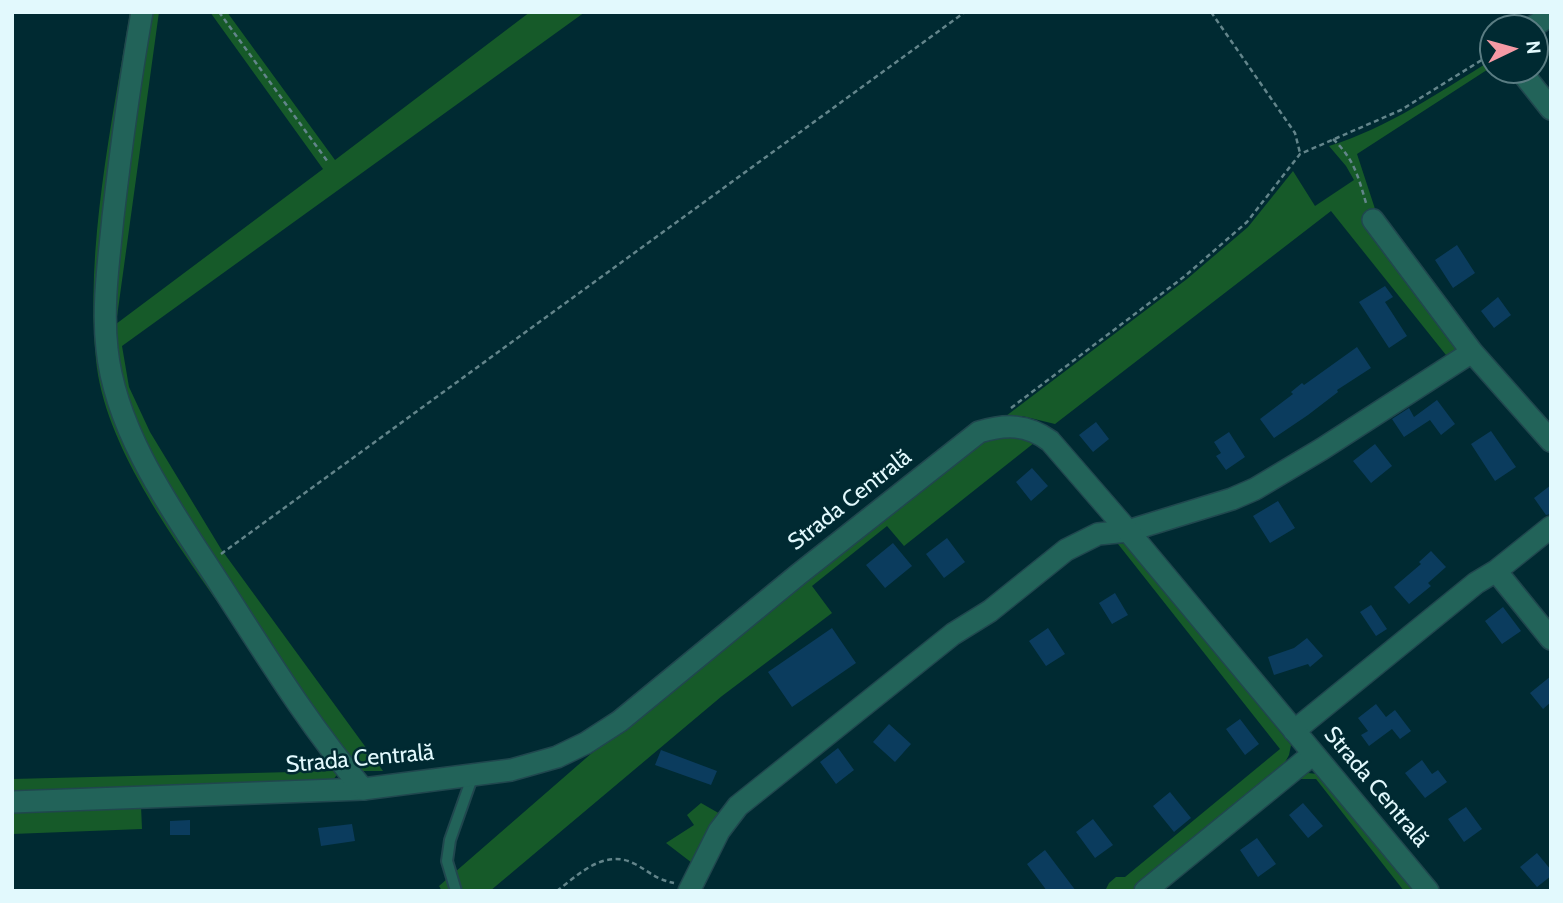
<!DOCTYPE html>
<html>
<head>
<meta charset="utf-8">
<style>
  body { margin:0 }
  #map { position:relative; width:1563px; height:903px; overflow:hidden; background:#002a32; font-family:Cabin,sans-serif }
  canvas { display:block }
  .frame { position:absolute; inset:0; border:14px solid #e2f9fd; pointer-events:none }
  .north { position:absolute; left:1479px; top:14px; width:70px; height:70px; box-sizing:border-box; background:#002a32; border:2px solid #5a7d83; border-radius:50%; rotate:85deg; font-size:19px; font-weight:700; line-height:28px; text-align:center; color:#e2f9fd }
  .north::after { content:''; display:block; margin:auto; width:24px; height:32px; background:#f49aa5; clip-path:polygon(50% 0,100% 100%,50% 72%,0 100%) }
</style>
</head>
<body>
<div id="map">
<canvas width="1563" height="903"></canvas>
<div class="frame"></div>
<div class="north">N</div>
</div>
<script>
const g = document.querySelector('canvas').getContext('2d');
g.lineJoin = 'round';
function paint(path, color) {
  g.fillStyle = color;
  g.fill(path, 'evenodd');
}
function trace(path, color, width, dash) {
  g.strokeStyle = color;
  g.lineWidth = width;
  g.lineCap = dash ? 'butt' : 'round';
  g.setLineDash(dash || []);
  g.stroke(path);
}
function write(font, color, halo, rows, align = 'center') {
  g.font = font + ' Cabin,sans-serif';
  g.lineWidth = 5;
  g.setLineDash([]);
  g.textBaseline = 'middle';
  g.strokeStyle = halo;
  g.fillStyle = color;
  for (const [text, x, y, turn = 0] of rows) {
    g.save();
    g.translate(x, y);
    g.rotate((+turn || 0) * Math.PI / 180);
    g.textAlign = isNaN(turn) ? turn : align;
    if (halo) g.strokeText(text, 0, 0);
    g.fillText(text, 0, 0);
    g.restore();
  }
}
paint(new Path2D(`
  M 130,12 L 137,12 L 106,380 L 339,772 L 333,780 L 12,793 L 12,779 L 333,771 C 295,716 257,660 219,604 C 172,536 104,444 96,360 C 85,247 112,124 130,12 Z
  M 147,12 L 159,12 L 116,324 L 323,169 L 210,12 L 227,12 L 335,160 L 530,12 L 585,12 L 122,346 L 129,387 L 150,432 L 221,549 L 383,771 L 357,771 L 173,503 L 126,411 L 109,329 Z
  M 1492,60 L 1493,66 L 1357,154 L 1377,215 L 1463,347 L 1446,355 L 1331,211 L 1055,424 L 1022,416 L 1002,419 L 1187,279 L 1248,227 L 1293,171 L 1315,206 L 1354,180 L 1346,166 L 1329,146 C 1388,128 1439,92 1492,60 Z
  M 996,435 L 1017,435 L 1034,443 L 904,546 L 887,526 L 812,586 L 832,613 L 722,696 L 490,891 L 442,891 L 439,886 L 616,732 L 980,442 Z
  M 1126,543 L 1291,745 L 1289,755 L 1283,766 L 1133,891 L 1105,891 L 1109,883 L 1116,877 L 1125,877 L 1280,749 L 1118,544 Z
  M 1308,773 L 1317,774 L 1415,891 L 1404,891 L 1316,779 L 1295,779 Z
  M 701,803 L 722,815 L 696,866 L 666,843 L 694,825 L 687,815 Z
  M 141,806 L 142,829 L 12,834 L 12,811 Z`), '#165a29');
paint(new Path2D(`
  M 1457,245 L 1475,273 L 1453,288 L 1435,260 Z
  M 1385,286 L 1393,297 L 1385,302 L 1407,336 L 1389,348 L 1359,302 Z
  M 1498,297 L 1511,315 L 1494,328 L 1481,311 Z
  M 1357,347 L 1371,368 L 1337,390 L 1338,392 L 1308,415 L 1274,438 L 1260,419 L 1293,394 L 1291,392 L 1302,383 L 1304,385 Z
  M 1437,400 L 1455,424 L 1441,435 L 1430,420 L 1404,437 L 1392,419 L 1409,408 L 1414,417 Z
  M 1096,422 L 1109,439 L 1093,452 L 1079,435 Z
  M 1491,431 L 1516,467 L 1495,481 L 1471,444 Z
  M 1229,432 L 1245,457 L 1226,470 L 1216,456 L 1221,453 L 1214,442 Z
  M 1375,444 L 1392,466 L 1371,483 L 1353,461 Z
  M 1032,468 L 1048,486 L 1031,501 L 1016,482 Z
  M 1551,485 L 1551,514 L 1546,515 L 1534,498 Z
  M 1278,501 L 1295,528 L 1270,543 L 1253,516 Z
  M 947,538 L 965,562 L 944,578 L 926,554 Z
  M 893,543 L 912,566 L 885,588 L 866,565 Z
  M 1431,551 L 1446,567 L 1428,583 L 1431,586 L 1409,604 L 1394,587 L 1421,564 L 1419,562 Z
  M 1115,593 L 1128,615 L 1112,624 L 1099,603 Z
  M 1371,605 L 1387,629 L 1376,636 L 1360,612 Z
  M 1503,607 L 1521,631 L 1502,644 L 1485,621 Z
  M 832,628 L 856,663 L 792,707 L 768,672 Z
  M 1048,628 L 1065,654 L 1046,666 L 1029,641 Z
  M 1307,638 L 1323,656 L 1310,667 L 1308,664 L 1274,675 L 1268,657 L 1294,648 Z
  M 1551,676 L 1551,702 L 1543,709 L 1530,693 Z
  M 1376,704 L 1386,717 L 1395,710 L 1411,731 L 1400,739 L 1392,729 L 1369,746 L 1361,735 L 1368,731 L 1358,718 Z
  M 1240,719 L 1259,744 L 1245,755 L 1226,729 Z
  M 889,724 L 911,744 L 895,762 L 873,742 Z
  M 838,748 L 854,770 L 836,784 L 820,762 Z
  M 661,750 L 717,771 L 711,785 L 655,765 Z
  M 1422,760 L 1432,774 L 1438,770 L 1447,782 L 1425,798 L 1405,773 Z
  M 1170,792 L 1191,818 L 1174,832 L 1153,806 Z
  M 1303,803 L 1323,826 L 1308,838 L 1289,815 Z
  M 1466,807 L 1482,829 L 1464,842 L 1448,819 Z
  M 1093,819 L 1113,845 L 1095,858 L 1076,832 Z
  M 190,820 L 190,835 L 170,835 L 170,821 Z
  M 352,824 L 355,841 L 321,846 L 318,828 Z
  M 1257,838 L 1276,864 L 1258,877 L 1240,850 Z
  M 1045,850 L 1076,891 L 1047,891 L 1027,864 Z
  M 1537,853 L 1551,870 L 1551,876 L 1537,887 L 1520,867 Z`), '#0b3c5e');
const service = new Path2D(`
  M 456,891 L 447,861 L 450,840 L 473,775`);
const minor = new Path2D(`
  M 1531,28 L 1551,15
  M 1520,70 L 1551,109
  M 1373,220 L 1472,352 L 1551,441
  M 1496,571 L 1551,639
  M 1294,731 L 1476,583 L 1496,571 L 1551,527
  M 12,802 L 363,789
  M 689,891 L 719,831 L 738,806 L 953,634 L 990,611 L 1066,550 L 1098,534 L 1128,531 L 1232,499 L 1255,489 L 1322,449 L 1472,352
  M 1145,891 L 1313,754`);
const tertiary = new Path2D(`
  M 142,12 C 130,80 121,148 113,217 C 109,260 102,305 107,349 C 116,436 177,517 223,589 C 267,657 310,727 363,789 L 511,770 L 557,757 L 586,743 L 620,721 L 799,574 L 979,432 C 1006,424 1027,424 1050,441 L 1128,531 L 1428,891`);
trace(service, '#20474e', 14);
trace(minor, '#20474e', 24);
trace(tertiary, '#20474e', 24);
trace(new Path2D(`
  M 219,12 L 328,162
  M 1211,12 L 1295,133 L 1300,153
  M 1333,139 C 1354,159 1358,176 1366,203
  M 1011,408 L 1185,276 L 1247,222 L 1300,154 L 1401,110 L 1493,53
  M 221,554 L 965,12
  M 557,891 C 579,874 605,848 635,864 C 650,872 655,879 674,883`), '#63858b', 2.5, [5, 3.5]);
trace(service, '#226359', 10);
trace(minor, '#226359', 21);
trace(tertiary, '#226359', 21);
write('23px', '#e2f9fd', '#002a32', [
  ["Strada Centrală",850,500,-38],
  ["Strada Centrală",360,759,-5],
  ["Strada Centrală",1376,787,50]
]);
</script>
</body>
</html>
